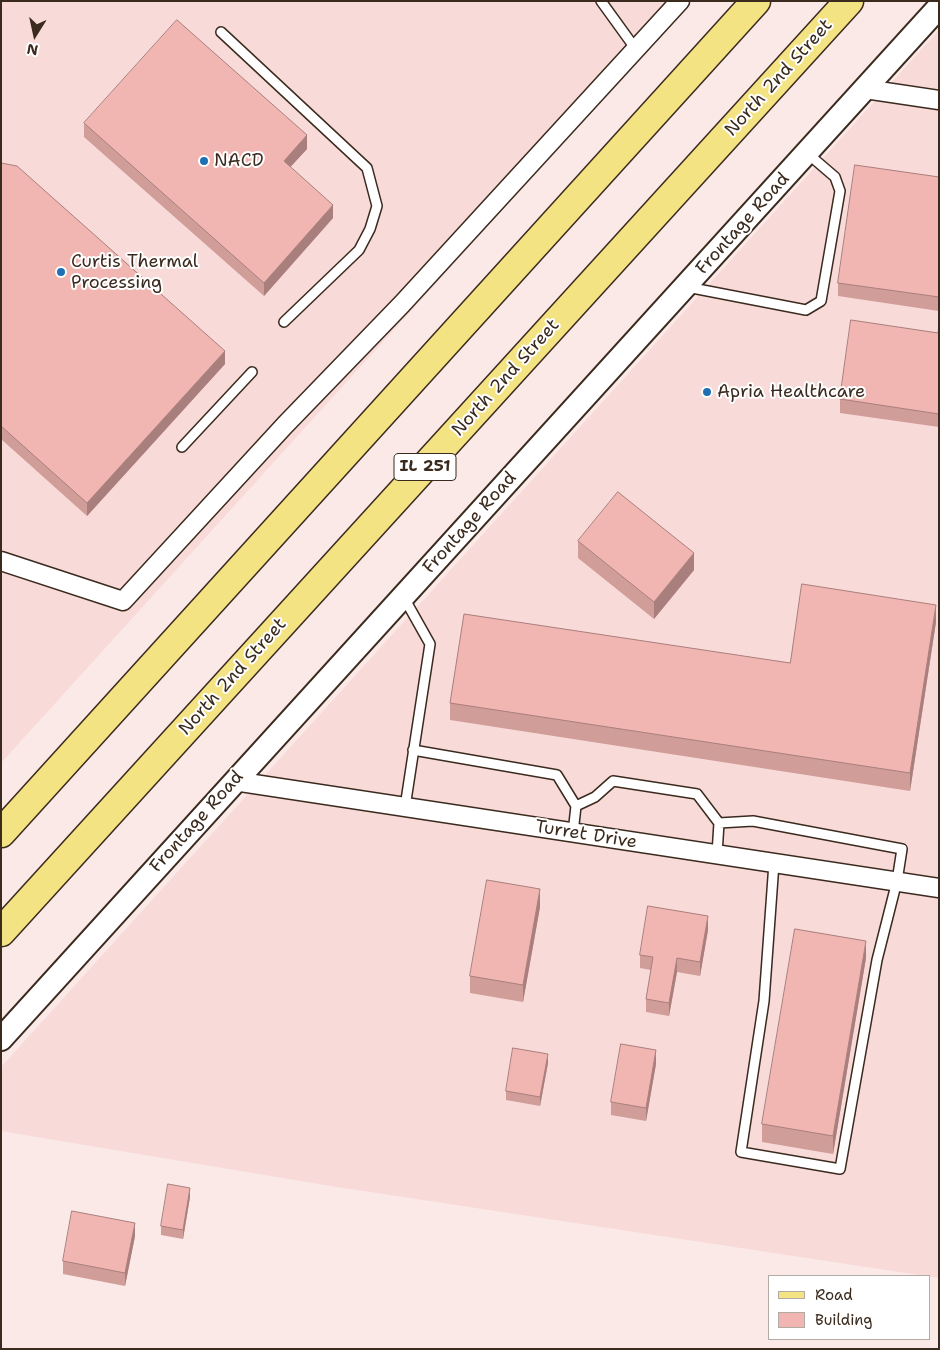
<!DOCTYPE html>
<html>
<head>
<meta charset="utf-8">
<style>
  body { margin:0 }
  #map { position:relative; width:940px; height:1350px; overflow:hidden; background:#fbe9e8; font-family:"Shantell Sans",sans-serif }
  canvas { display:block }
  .frame { position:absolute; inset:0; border:2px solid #3b2a1e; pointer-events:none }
  .legend { position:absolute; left:768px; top:1275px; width:162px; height:65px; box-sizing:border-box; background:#fff; border:1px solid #b1aaa5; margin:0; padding:6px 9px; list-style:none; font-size:15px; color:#3b2a1e }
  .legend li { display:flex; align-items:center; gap:10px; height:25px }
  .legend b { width:25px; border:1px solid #b1aaa5 }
  .north { position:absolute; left:10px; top:10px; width:50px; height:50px; -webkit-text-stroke:4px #fff; paint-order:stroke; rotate:190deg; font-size:14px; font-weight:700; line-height:20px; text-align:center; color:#3b2a1e }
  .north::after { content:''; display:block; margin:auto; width:18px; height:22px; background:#3b2a1e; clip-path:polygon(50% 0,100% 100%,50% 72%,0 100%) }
</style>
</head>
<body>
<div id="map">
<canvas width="940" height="1350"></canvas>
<div class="frame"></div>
<ul class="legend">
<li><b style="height:6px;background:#f4e382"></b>Road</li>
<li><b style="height:14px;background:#f2b6b2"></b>Building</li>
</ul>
<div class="north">N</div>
</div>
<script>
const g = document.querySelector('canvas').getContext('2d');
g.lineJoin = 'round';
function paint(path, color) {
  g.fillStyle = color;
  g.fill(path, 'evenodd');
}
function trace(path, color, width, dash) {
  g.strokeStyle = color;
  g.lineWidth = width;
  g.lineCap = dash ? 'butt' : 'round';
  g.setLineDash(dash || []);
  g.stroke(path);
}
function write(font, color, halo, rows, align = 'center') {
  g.font = font + ' "Shantell Sans",sans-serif';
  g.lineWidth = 4;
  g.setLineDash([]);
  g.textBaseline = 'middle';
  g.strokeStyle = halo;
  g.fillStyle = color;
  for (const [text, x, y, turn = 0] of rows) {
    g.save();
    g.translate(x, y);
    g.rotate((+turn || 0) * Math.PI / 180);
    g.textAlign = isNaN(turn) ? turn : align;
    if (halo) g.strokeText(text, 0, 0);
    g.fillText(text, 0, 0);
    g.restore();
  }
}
paint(new Path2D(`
  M 1,1 L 692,1 L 1,763 Z
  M 939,30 L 939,1278 L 337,1187 L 1,1131 L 1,1067 Z`), '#f8dad8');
const service = new Path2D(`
  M 601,1 L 635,48
  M 221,32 L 367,168 L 377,206 L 370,229 L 359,250 L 284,322
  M 687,287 L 806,310 L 821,301 L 840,191 L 835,177 L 807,153
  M 182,447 L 252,372
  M 403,596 L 430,644 L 405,807
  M 413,750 L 557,775 L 576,806 L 573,833
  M 576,806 L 595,797 L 613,781 L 697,794 L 719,823 L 717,854
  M 719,823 L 753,821 L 902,849 L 897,881 L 877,960 L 840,1169 L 741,1152 L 764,1001 L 774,863`);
const minor = new Path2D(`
  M 865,89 L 939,100
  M 1,561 L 123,601 L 285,425 L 402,304 L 680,1
  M 234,781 L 939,888`);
const tertiary = new Path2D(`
  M 1,1039 L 939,7`);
const primary = new Path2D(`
  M 1,833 L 756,1
  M 1,932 L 849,1`);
trace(service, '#3b2a1e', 12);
trace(minor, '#3b2a1e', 21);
trace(tertiary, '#3b2a1e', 26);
trace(primary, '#3b2a1e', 31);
trace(service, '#fff', 9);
trace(minor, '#fff', 18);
trace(tertiary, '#fff', 22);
trace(primary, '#f4e382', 28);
paint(new Path2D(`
  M 84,123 L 307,149 L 290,167 L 333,218 L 264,296 L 84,137 Z
  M 1,163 L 225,364 L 87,516 L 1,439 Z
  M 939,177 L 939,311 L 838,296 L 838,283 Z
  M 939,325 L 939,427 L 840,413 L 840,399 L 938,333 Z
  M 578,541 L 694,570 L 654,619 L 578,558 Z
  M 936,622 L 910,791 L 450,720 L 450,703 L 790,663 Z
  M 540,907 L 523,1002 L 470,993 L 470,976 Z
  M 708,930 L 700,976 L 677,972 L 669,1016 L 646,1012 L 646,999 L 651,970 L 640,968 L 640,955 Z
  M 866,958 L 833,1154 L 762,1142 L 762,1124 Z
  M 548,1063 L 540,1106 L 506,1100 L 506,1091 Z
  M 656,1064 L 646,1121 L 611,1115 L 611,1102 Z
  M 190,1197 L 183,1239 L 161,1235 L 161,1226 Z
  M 135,1236 L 125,1286 L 63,1274 L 63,1261 Z`), '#d09d99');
paint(new Path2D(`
  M 307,135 L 307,149 L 284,174 L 284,161 Z
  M 333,205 L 333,218 L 264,296 L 264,283 Z
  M 225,351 L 225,364 L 87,516 L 87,503 Z
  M 694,553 L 694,570 L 654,619 L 654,602 Z
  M 936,605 L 936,622 L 910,791 L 910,773 Z
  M 540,889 L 540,907 L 523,1002 L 523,985 Z
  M 708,916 L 708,930 L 700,976 L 700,962 Z
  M 866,941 L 866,958 L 833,1154 L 833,1136 Z
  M 677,958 L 677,972 L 669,1016 L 669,1003 Z
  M 656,1050 L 656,1064 L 646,1121 L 646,1108 Z
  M 548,1054 L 548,1063 L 540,1106 L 540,1097 Z
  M 190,1188 L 190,1197 L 183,1239 L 183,1230 Z
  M 135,1223 L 135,1236 L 125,1286 L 125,1273 Z`), '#a97f7d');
const building = new Path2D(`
  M 177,20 L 307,135 L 284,161 L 333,205 L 264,283 L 84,123 Z
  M 1,163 L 17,166 L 225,351 L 87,503 L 1,426 Z
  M 855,165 L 939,177 L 939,297 L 838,283 Z
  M 851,320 L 938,333 L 939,325 L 939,414 L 840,399 Z
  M 618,492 L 694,553 L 654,602 L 578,541 Z
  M 802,584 L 936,605 L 910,773 L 450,703 L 464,614 L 790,663 Z
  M 487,880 L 540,889 L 523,985 L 470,976 Z
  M 648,906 L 708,916 L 700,962 L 677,958 L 669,1003 L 646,999 L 653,957 L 640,955 Z
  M 795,929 L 866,941 L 833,1136 L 762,1124 Z
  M 621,1044 L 656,1050 L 646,1108 L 611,1102 Z
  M 513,1048 L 548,1054 L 540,1097 L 506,1091 Z
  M 168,1184 L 190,1188 L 183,1230 L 161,1226 Z
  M 72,1211 L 135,1223 L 125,1273 L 63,1261 Z`);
paint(building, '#f2b6b2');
trace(building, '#a97f7d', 1);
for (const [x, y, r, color] of [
  [204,161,5,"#1f6fb2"],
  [61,272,5,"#1f6fb2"],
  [707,392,5,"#1f6fb2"]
]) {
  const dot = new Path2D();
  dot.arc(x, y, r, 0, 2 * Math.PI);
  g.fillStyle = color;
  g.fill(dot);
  trace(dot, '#fff', 2);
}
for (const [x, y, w] of [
  [425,467,62]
]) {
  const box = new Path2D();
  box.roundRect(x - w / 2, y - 13.5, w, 27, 4);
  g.fillStyle = '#fff';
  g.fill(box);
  trace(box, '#3b2a1e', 1);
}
write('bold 16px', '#3b2a1e', null, [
  ["IL 251",425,467]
]);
write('18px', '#3b2a1e', '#fff', [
  ["North 2nd Street",779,78,-48],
  ["Frontage Road",743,224,-48],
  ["North 2nd Street",506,378,-48],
  ["Frontage Road",470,523,-48],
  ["North 2nd Street",233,677,-48],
  ["Frontage Road",197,822,-48],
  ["Turret Drive",586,835,9]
]);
write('18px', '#3b2a1e', '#fff', [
  ["NACD",214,161],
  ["Curtis Thermal",71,262],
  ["Processing",71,283],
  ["Apria Healthcare",717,392]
], 'left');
</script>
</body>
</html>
